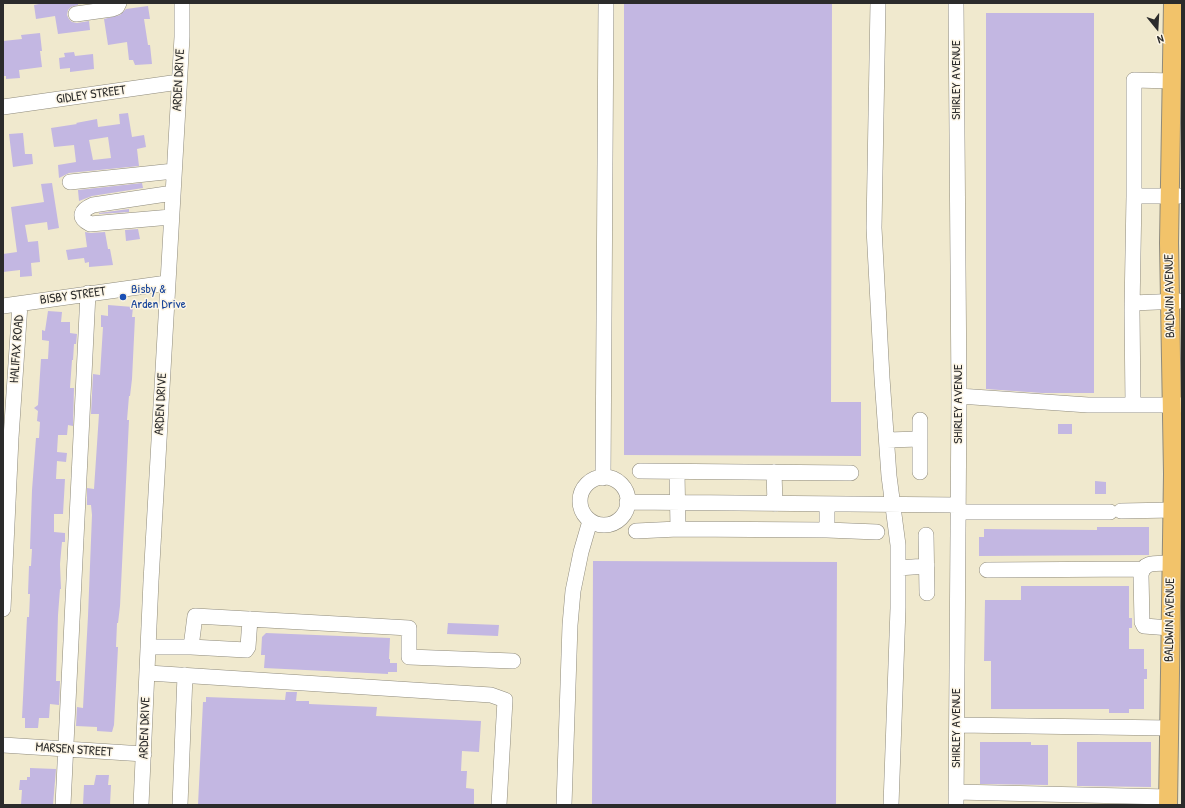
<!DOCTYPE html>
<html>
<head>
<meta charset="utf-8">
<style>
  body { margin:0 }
  #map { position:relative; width:1185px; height:808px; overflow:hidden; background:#f0e9ce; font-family:"Patrick Hand",sans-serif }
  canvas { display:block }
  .frame { position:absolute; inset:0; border:4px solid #2b2b2b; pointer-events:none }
  .north { position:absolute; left:1137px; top:8px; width:40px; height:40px; -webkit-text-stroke:3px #fcf5e5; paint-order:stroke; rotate:162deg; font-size:11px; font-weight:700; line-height:16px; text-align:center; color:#2b2b2b }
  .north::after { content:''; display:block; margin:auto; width:14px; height:18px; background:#2b2b2b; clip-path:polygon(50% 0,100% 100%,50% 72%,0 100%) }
</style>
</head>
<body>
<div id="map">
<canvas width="1185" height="808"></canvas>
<div class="frame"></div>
<div class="north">N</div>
</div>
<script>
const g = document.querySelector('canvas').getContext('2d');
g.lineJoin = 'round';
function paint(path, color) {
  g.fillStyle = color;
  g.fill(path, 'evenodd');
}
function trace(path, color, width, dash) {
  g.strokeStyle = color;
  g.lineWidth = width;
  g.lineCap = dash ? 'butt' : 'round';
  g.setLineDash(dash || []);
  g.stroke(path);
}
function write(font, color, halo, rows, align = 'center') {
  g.font = font + ' "Patrick Hand",sans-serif';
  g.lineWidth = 3;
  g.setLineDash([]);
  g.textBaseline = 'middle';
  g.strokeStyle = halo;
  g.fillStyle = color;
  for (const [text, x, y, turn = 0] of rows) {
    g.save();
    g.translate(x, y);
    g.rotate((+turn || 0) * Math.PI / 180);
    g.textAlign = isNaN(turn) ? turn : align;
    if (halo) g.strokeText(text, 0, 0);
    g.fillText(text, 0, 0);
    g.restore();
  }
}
paint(new Path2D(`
  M 44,3 L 78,3 L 78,5 L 71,7 L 68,10 L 67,15 L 69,19 L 72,22 L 77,23 L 89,21 L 90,30 L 58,34 L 55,16 L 36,19 L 34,5 Z
  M 624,3 L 832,3 L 831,402 L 861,402 L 861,456 L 624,455 Z
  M 148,6 L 150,19 L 144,19 L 148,45 L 150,45 L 152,64 L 135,65 L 133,60 L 129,60 L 127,42 L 108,45 L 104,19 L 120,15 L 126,9 Z
  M 986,13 L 1094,13 L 1094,393 L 1042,393 L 986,389 Z
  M 40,33 L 42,51 L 40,51 L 42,67 L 19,70 L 20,78 L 6,79 L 6,76 L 3,76 L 3,41 L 22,39 L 21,35 Z
  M 74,52 L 75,56 L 93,54 L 94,69 L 70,72 L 70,68 L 60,69 L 59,58 L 65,57 L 64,53 Z
  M 128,113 L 132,137 L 144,135 L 146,147 L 137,149 L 139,166 L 69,173 L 59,178 L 58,165 L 76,162 L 74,145 L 54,147 L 51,128 L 77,124 L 76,123 L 97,119 L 98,127 L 120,124 L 119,114 ZM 108,137 L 111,158 L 93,160 L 89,140 Z
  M 23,133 L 25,154 L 32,154 L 33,164 L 13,167 L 9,134 Z
  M 52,183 L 59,228 L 48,230 L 47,222 L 25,225 L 28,242 L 38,241 L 40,262 L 31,263 L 32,276 L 20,277 L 20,270 L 3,272 L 3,254 L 17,252 L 11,207 L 44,202 L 41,184 Z
  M 142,183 L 143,188 L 92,196 L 79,201 L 78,190 Z
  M 129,209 L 129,212 L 99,214 L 99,213 Z
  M 138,229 L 140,239 L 126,241 L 125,230 Z
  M 85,232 L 91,233 L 105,232 L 108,249 L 110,249 L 113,265 L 89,267 L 89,262 L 85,263 L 84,258 L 68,260 L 66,250 L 87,247 Z
  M 108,305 L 133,307 L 132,317 L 135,317 L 132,379 L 130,396 L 129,396 L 127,420 L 129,420 L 120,606 L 118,623 L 117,623 L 116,647 L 118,647 L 114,725 L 112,732 L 97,731 L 97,727 L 76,726 L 77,707 L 83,708 L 88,616 L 92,515 L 91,505 L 87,505 L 87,488 L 94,489 L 99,414 L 91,414 L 93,374 L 100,375 L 103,327 L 101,327 L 101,315 L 108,316 Z
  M 48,311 L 62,312 L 61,322 L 70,322 L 70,333 L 77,334 L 76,344 L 74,344 L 73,360 L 72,360 L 70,388 L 74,388 L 73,426 L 68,425 L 67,435 L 58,435 L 57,452 L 67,453 L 66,462 L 57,461 L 56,479 L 65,479 L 63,514 L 54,514 L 54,532 L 65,533 L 65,542 L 62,542 L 60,564 L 61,589 L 60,589 L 58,615 L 56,681 L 60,681 L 59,705 L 50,704 L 49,718 L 39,718 L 38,728 L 25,728 L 25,718 L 22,718 L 27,617 L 29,617 L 30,594 L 28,594 L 29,566 L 31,566 L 32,549 L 30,549 L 32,490 L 36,438 L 39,438 L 40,422 L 37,421 L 38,411 L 34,408 L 38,405 L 41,359 L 48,359 L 49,341 L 42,340 L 42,330 L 45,331 Z
  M 1058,424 L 1072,424 L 1072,434 L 1058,434 Z
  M 1095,481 L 1106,482 L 1106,494 L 1095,494 Z
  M 1097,527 L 1149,527 L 1149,555 L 979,556 L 979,537 L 984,537 L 984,529 L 1097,530 Z
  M 593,561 L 837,562 L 836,805 L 592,805 Z
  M 1021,586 L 1129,586 L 1129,618 L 1132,618 L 1132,628 L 1129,628 L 1129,649 L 1144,649 L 1144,669 L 1147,669 L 1147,679 L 1144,679 L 1144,709 L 1129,709 L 1129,713 L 1109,713 L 1109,709 L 991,709 L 991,661 L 984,661 L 985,600 L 1021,600 Z
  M 448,623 L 499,625 L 498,636 L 447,634 Z
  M 266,633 L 390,638 L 389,659 L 390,659 L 390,663 L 397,663 L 397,672 L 388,672 L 388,674 L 264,668 L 265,655 L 261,655 L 262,637 Z
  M 286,692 L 297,692 L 296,701 L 309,701 L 309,704 L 377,707 L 376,716 L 481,721 L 479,752 L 462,751 L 461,771 L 467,771 L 466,788 L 474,789 L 474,805 L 198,805 L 203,702 L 206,702 L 206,697 L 285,700 Z
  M 980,742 L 1031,742 L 1031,745 L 1048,745 L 1048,785 L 980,784 Z
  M 1077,742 L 1151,742 L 1151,787 L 1077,786 Z
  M 30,768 L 56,769 L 53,805 L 21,805 L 22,790 L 19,790 L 20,780 L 27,780 L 27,777 L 30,777 Z
  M 96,775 L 109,775 L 108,785 L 111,785 L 110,805 L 83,805 L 84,785 L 94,785 Z`), '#c3b7e2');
const minor = new Path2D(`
  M 878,3 L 874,228 L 882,378 L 889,476 L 898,545 L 898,608 L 891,805
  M 956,3 L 959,396 L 956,805
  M 76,14 L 112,9 L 117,7 L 119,3
  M 1172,81 L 1134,80 L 1134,196 L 1182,196
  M 3,107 L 179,82
  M 70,182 L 174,171
  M 1134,196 L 1132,310 L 1133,405 L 1182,405
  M 171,217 L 90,224 C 77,217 81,210 93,205 L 173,193
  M 1132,303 L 1182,301
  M 3,306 L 167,283
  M 959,396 L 1088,405 L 1133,405
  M 887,440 L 920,439
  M 640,471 L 851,473
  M 677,472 L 678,529 L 827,530 L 827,505
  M 774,472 L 775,504
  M 920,472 L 920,420
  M580 501a24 24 0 1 1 48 0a24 24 0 1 1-48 0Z
  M 603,478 L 606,3
  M 627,502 L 958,505
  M 1121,511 L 1172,510
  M 958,512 L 1110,512
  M 827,530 L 877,532
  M 636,531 L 678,529
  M 926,535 L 927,593
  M 898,568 L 927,566
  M 987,570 L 1142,569
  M 3,609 L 11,438 L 20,304
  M 1170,628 L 1144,626 L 1142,622 L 1141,575 C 1143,560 1159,564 1171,563
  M 149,647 L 191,647 L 195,616 L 409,628 L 409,657 L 513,661
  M 191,647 L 246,650 L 248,647 L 250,619
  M 148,673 L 491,695 L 505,700 L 499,805
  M 957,725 L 1169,728
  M 3,745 L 144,754
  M 956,792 L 1168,797
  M 63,805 L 88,293
  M 141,805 L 151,581 L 182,37 L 182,3
  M 180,805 L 185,675
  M 564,805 L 570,625 L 573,591 L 581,552 L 590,521`);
const major = new Path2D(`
  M 1168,805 L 1173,474 L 1169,243 L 1173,3`);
trace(minor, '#8e8a7c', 16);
trace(major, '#8e8a7c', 20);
trace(minor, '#fff', 15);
trace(major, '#f2c36a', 18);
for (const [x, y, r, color] of [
  [123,297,4,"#1a4fb4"]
]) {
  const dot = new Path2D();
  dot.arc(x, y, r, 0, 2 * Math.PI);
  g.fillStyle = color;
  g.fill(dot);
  trace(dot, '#fcf5e5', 1.5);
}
write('13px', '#2b2b2b', '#fcf5e5', [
  ["ARDEN DRIVE",179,80,-87],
  ["SHIRLEY AVENUE",957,80,-90],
  ["GIDLEY STREET",91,95,-8],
  ["BISBY STREET",73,296,-8],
  ["BALDWIN AVENUE",1170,296,-91],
  ["HALIFAX ROAD",17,349,-86],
  ["ARDEN DRIVE",161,404,-87],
  ["SHIRLEY AVENUE",959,404,-90],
  ["BALDWIN AVENUE",1170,620,-89],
  ["ARDEN DRIVE",145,728,-88],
  ["SHIRLEY AVENUE",957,728,-90],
  ["MARSEN STREET",74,750,4]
]);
write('13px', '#164399', '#fcf5e5', [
  ["Bisby &",131,290],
  ["Arden Drive",131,305]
], 'left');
</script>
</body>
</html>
